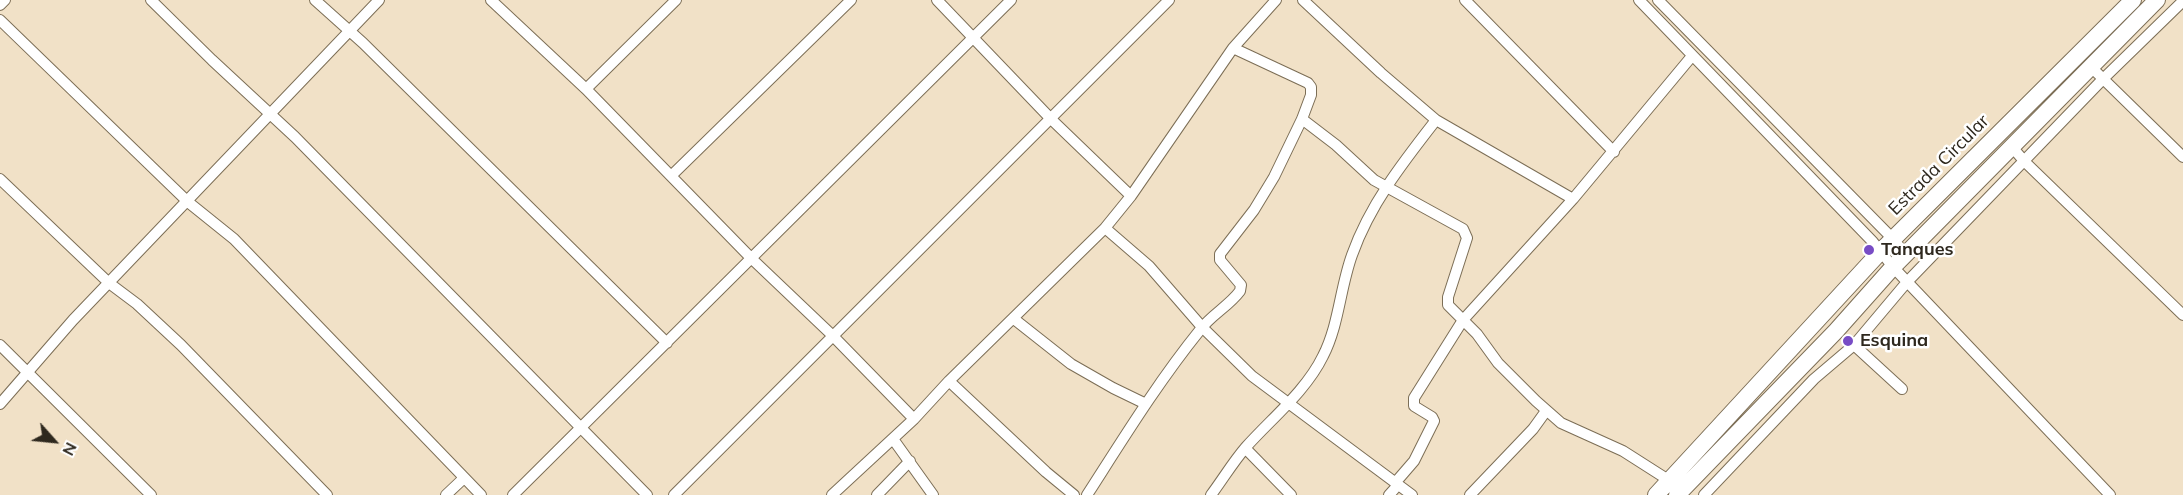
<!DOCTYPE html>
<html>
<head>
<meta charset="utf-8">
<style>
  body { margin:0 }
  #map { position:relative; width:2183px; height:495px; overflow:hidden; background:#f1e1c7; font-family:Mulish,sans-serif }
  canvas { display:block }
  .north { position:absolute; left:24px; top:411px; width:60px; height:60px; -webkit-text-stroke:4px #fff; paint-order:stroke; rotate:117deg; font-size:16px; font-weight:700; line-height:24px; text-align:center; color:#2e281e }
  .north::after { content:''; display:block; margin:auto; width:21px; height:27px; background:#2e281e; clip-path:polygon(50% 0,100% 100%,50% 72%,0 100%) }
</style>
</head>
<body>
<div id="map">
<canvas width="2183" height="495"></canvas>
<div class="north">N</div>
</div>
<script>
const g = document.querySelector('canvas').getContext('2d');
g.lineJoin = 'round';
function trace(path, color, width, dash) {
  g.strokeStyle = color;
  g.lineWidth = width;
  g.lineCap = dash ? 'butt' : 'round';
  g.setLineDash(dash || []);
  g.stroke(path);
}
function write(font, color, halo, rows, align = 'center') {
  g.font = font + ' Mulish,sans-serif';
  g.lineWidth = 5;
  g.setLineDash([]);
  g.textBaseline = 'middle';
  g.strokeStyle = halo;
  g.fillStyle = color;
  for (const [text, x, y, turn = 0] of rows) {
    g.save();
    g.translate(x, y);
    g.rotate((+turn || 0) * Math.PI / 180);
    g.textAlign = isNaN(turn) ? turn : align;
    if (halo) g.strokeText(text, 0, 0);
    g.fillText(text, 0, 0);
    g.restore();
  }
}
const street = new Path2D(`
  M 151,0 L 212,60 L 295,137 L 647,495
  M 315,0 L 363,43 L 667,343
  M 491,0 L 586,89 L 751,258 L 833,336 L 914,419
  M 937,0 L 1051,119 L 1131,196
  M 1303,0 L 1381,73 L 1436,120 L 1573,199
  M 1465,0 L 1614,152
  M 1639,0 L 1873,242 L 1893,267 L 2110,495
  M 1658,0 L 1893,239 L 1906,255
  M 0,5 L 5,0
  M 0,20 L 188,202 L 234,239 L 481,495
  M 2091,67 L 2183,157
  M 586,89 L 676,0
  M 1302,119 L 1336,145 L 1374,180 L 1463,229 L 1467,238 L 1448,297 L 1448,305 L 1477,334 L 1498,363 L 1536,401 L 1561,423 L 1623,451 L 1670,481
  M 2012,147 L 2025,162 L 2183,315
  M 671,176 L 851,0
  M 0,179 L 109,283 L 137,304 L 181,345 L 327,495
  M 1105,228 L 1149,266 L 1202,327 L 1252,376 L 1412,495
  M 1014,319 L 1071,364 L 1113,388 L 1146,404
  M 0,345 L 151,495
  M 1854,345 L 1902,389
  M 949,381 L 1046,472 L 1074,495
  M 0,404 L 73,320 L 379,0
  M 893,439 L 933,495
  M 1245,448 L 1291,495
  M 1395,483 L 1414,461 L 1434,421 L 1432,417 L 1414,406 L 1414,398 L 1463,320 L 1573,199 L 1692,56
  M 446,495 L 464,478
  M 513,495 L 1011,0
  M 674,495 L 1169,0
  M 832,495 L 914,419 L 949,381 L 1105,228 L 1131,196 L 1233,48 L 1276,0
  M 877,495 L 910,461
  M 1087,495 C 1123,439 1158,382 1200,330 C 1211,315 1229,306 1240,291 L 1241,285 L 1220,260 L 1220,254 L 1254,210 L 1274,177 L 1302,119 L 1311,95 L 1311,87 L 1308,83 L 1233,48
  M 1211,495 C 1223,479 1233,462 1246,447 C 1272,418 1306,391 1323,356 C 1339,325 1340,288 1352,255 C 1370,204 1404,161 1436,120
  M 1389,495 L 1398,485
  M 1470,495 L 1533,429 L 1546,411
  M 1704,495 L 1814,379 L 1854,345 L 1907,282 L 2103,79 L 2183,1`);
const primary = new Path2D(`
  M 1656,495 L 1881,251 L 2133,0
  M 1677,495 L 1836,331 L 1893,267 L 2157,0`);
trace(street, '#7c6e56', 12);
trace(primary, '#7c6e56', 18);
trace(street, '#fff', 10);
trace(primary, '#fff', 16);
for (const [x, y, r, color] of [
  [1869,250,6,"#784cc5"],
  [1848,341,6,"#784cc5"]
]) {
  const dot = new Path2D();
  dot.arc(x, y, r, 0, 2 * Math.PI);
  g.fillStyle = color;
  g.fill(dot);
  trace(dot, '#fff', 2);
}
write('18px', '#2e281e', '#fff', [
  ["Estrada Circular",1939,165,-45]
]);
write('bold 18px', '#2e281e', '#fff', [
  ["Tanques",1881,250],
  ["Esquina",1860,341]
], 'left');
</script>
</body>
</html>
